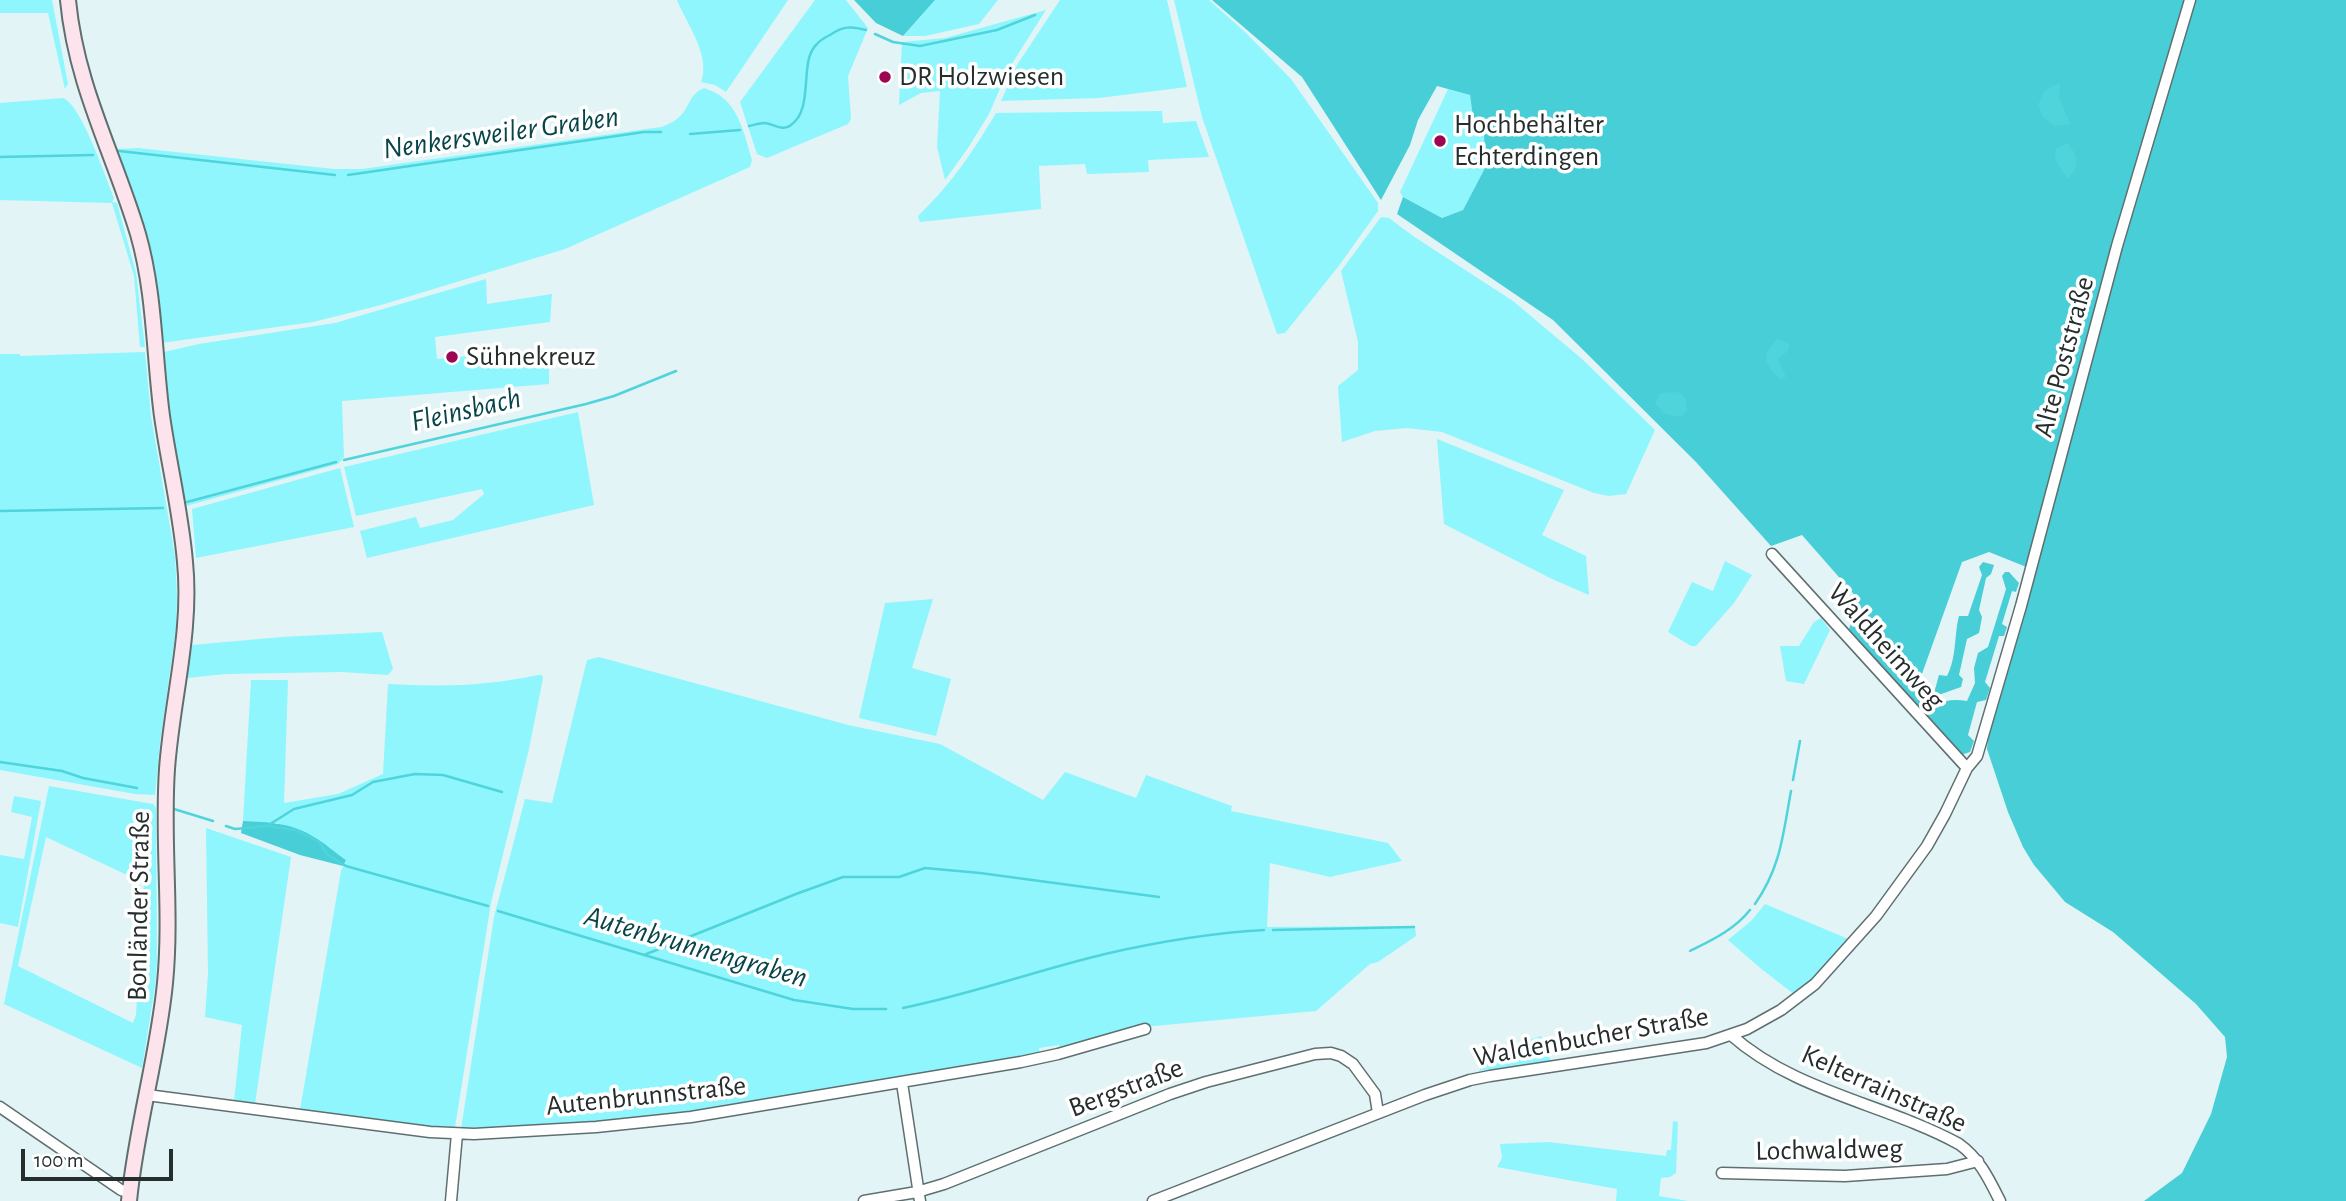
<!DOCTYPE html>
<html>
<head>
<meta charset="utf-8">
<style>
  body { margin:0 }
  #map { position:relative; width:2346px; height:1201px; overflow:hidden; background:#e2f4f5; font-family:"Alegreya Sans",sans-serif }
  canvas { display:block }
  .scale { position:absolute; left:21px; top:1149px; width:152px; height:32px; box-sizing:border-box; border:4px solid #262d2d; border-top:0; padding-left:9px; font-size:21px; line-height:24px; white-space:nowrap; color:#262d2d; -webkit-text-stroke:5px #fff; paint-order:stroke }
</style>
</head>
<body>
<div id="map">
<canvas width="2346" height="1201"></canvas>
<div class="scale">100 m</div>
</div>
<script>
const g = document.querySelector('canvas').getContext('2d');
g.lineJoin = 'round';
function paint(path, color) {
  g.fillStyle = color;
  g.fill(path, 'evenodd');
}
function trace(path, color, width, dash) {
  g.strokeStyle = color;
  g.lineWidth = width;
  g.lineCap = dash ? 'butt' : 'round';
  g.setLineDash(dash || []);
  g.stroke(path);
}
function write(font, color, halo, rows, align = 'center') {
  g.font = font + ' "Alegreya Sans",sans-serif';
  g.lineWidth = 7;
  g.setLineDash([]);
  g.textBaseline = 'middle';
  g.strokeStyle = halo;
  g.fillStyle = color;
  for (const [text, x, y, turn = 0] of rows) {
    g.save();
    g.translate(x, y);
    g.rotate((+turn || 0) * Math.PI / 180);
    g.textAlign = isNaN(turn) ? turn : align;
    if (halo) g.strokeText(text, 0, 0);
    g.fillText(text, 0, 0);
    g.restore();
  }
}
paint(new Path2D(`
  M 0,0 L 52,0 L 68,84 L 65,89 L 48,13 L 0,13 Z
  M 677,0 L 788,0 L 726,92 L 715,85 L 701,82 C 711,55 687,25 677,0 Z
  M 815,0 L 846,0 L 868,28 L 848,76 L 851,119 L 848,124 L 767,158 L 757,154 L 740,102 Z
  M 935,0 L 998,0 L 979,24 L 925,36 L 903,36 Z
  M 1060,0 L 1167,0 L 1187,87 L 1099,98 L 1001,101 L 1017,65 Z
  M 1174,0 L 1209,0 L 1245,32 L 1291,79 L 1378,203 L 1378,211 L 1338,267 L 1285,333 L 1277,334 L 1202,117 Z
  M 1046,10 L 1008,70 L 989,114 L 968,148 L 945,180 L 937,147 L 940,91 L 921,93 L 899,105 L 902,42 L 945,38 Z
  M 704,88 C 738,98 743,130 752,160 L 750,167 L 565,249 L 381,305 L 313,322 L 161,343 L 114,154 L 118,149 L 138,148 L 334,169 L 362,169 L 661,127 C 693,117 683,97 704,88 Z
  M 1448,89 L 1470,95 L 1473,116 L 1484,131 L 1485,168 L 1463,210 L 1442,218 L 1403,197 L 1400,192 Z
  M 63,98 C 81,104 106,178 114,198 L 112,202 L 117,203 L 136,273 L 145,347 L 140,347 L 134,276 L 112,203 L 0,200 L 0,103 Z
  M 1162,111 L 1163,123 L 1196,121 L 1209,157 L 1148,160 L 1149,172 L 1087,174 L 1085,164 L 1039,166 L 1041,209 L 920,222 L 918,216 C 951,184 973,152 996,113 Z
  M 1381,217 L 1389,218 L 1413,236 L 1513,301 L 1582,359 L 1655,430 L 1626,494 L 1609,496 L 1594,493 L 1442,432 L 1407,428 L 1375,431 L 1342,442 L 1338,386 L 1358,370 L 1358,342 L 1341,271 Z
  M 486,279 L 487,304 L 552,294 L 550,322 L 435,337 L 437,359 L 549,348 L 549,384 L 342,401 L 344,457 L 338,464 L 186,506 L 182,502 L 161,356 L 164,352 L 199,344 L 335,323 Z
  M 145,352 L 151,416 L 175,556 L 177,597 L 176,629 L 160,743 L 155,795 L 135,794 L 0,770 L 0,354 L 20,354 L 20,356 Z
  M 578,412 L 594,505 L 367,558 L 360,531 L 416,517 L 420,528 L 453,520 L 484,494 L 482,489 L 356,516 L 344,467 Z
  M 1437,439 L 1564,490 L 1542,535 L 1586,556 L 1589,595 L 1552,579 L 1444,524 Z
  M 340,468 L 354,527 L 196,558 L 192,509 Z
  M 1725,561 L 1752,575 L 1734,603 L 1696,646 L 1691,646 L 1668,632 L 1692,582 L 1713,591 Z
  M 933,599 L 912,668 L 951,679 L 936,736 L 859,718 L 885,603 Z
  M 1821,618 L 1830,630 L 1804,684 L 1786,681 L 1780,646 L 1799,646 L 1814,622 Z
  M 382,632 L 393,669 L 388,675 L 341,672 L 226,674 L 187,678 L 192,645 L 282,637 Z
  M 599,657 L 848,725 L 940,744 L 1043,800 L 1065,772 L 1136,798 L 1146,775 L 1232,806 L 1231,811 L 1388,843 L 1402,861 L 1330,877 L 1270,863 L 1267,927 L 1415,926 L 1416,936 L 1378,962 L 1370,964 L 1316,1011 L 1143,1027 L 1061,1051 L 1059,1045 L 1039,1048 L 1040,1055 L 746,1105 L 673,1115 L 546,1126 L 461,1129 L 494,917 L 525,799 L 552,803 L 587,660 Z
  M 538,675 L 542,675 L 543,678 L 529,749 L 491,903 L 455,1127 L 451,1130 L 300,1110 L 341,871 L 346,860 L 330,850 L 277,823 L 243,821 L 251,680 L 288,680 L 284,803 L 338,794 L 383,774 L 388,684 C 440,687 487,686 538,675 Z
  M 49,786 L 153,804 L 156,808 L 157,962 L 155,986 L 142,1068 L 4,1004 ZM 46,837 L 144,883 L 136,1015 L 133,1023 L 18,966 Z
  M 14,796 L 41,801 L 18,927 L 0,923 L 0,855 L 24,859 L 32,817 L 11,812 Z
  M 206,828 L 291,857 L 255,1104 L 234,1102 L 242,1025 L 205,1017 L 208,974 Z
  M 1765,904 L 1853,941 L 1822,972 L 1795,995 L 1759,967 L 1728,940 L 1751,921 Z
  M 1541,1036 L 1551,1061 L 1479,1071 C 1489,1051 1522,1043 1541,1036 Z
  M 1673,1121 L 1678,1122 L 1676,1173 L 1670,1177 L 1661,1178 L 1659,1196 L 1688,1201 L 1616,1201 L 1617,1189 L 1497,1167 L 1502,1158 L 1500,1144 L 1548,1142 L 1666,1156 L 1667,1150 L 1671,1150 Z`), '#8ff6fd');
paint(new Path2D(`
  M 854,0 L 935,0 L 903,36 L 876,23 Z
  M 1212,0 L 2346,0 L 2346,1201 L 2144,1201 L 2182,1173 L 2211,1114 L 2227,1057 L 2225,1037 L 2196,1004 L 2113,932 L 2065,902 L 2034,865 L 2023,847 L 2008,812 L 1987,749 L 1989,726 L 2034,570 L 1989,552 L 1962,562 L 1918,685 L 1923,696 L 1920,710 L 1849,629 L 1859,600 L 1802,535 L 1771,546 L 1696,462 L 1553,320 L 1397,214 L 1403,197 L 1442,218 L 1463,210 L 1485,168 L 1484,131 L 1473,117 L 1470,95 L 1437,86 L 1418,120 L 1410,145 L 1381,200 L 1302,77 Z
  M 1983,562 L 1994,565 L 1991,574 L 1986,578 L 1979,610 L 1982,617 L 1979,633 L 1967,639 L 1959,675 L 1963,679 L 1961,687 L 1933,697 L 1939,675 L 1947,676 C 1957,657 1954,635 1959,616 L 1968,616 L 1982,575 L 1979,567 Z
  M 2005,572 L 2009,572 L 2019,583 L 2016,592 L 2012,591 L 2002,624 L 2007,627 L 2004,636 L 1999,636 L 1985,682 L 1990,688 L 1986,700 L 1977,702 L 1968,735 L 1974,741 L 1970,752 L 1961,755 L 1926,718 C 1933,701 1950,698 1967,701 L 1975,683 L 1974,668 L 1978,653 L 1988,647 L 2006,589 L 2002,576 Z
  M 243,821 C 269,822 292,823 314,837 C 325,843 335,853 346,860 L 343,866 L 300,855 L 241,833 Z`), '#47ced7');
paint(new Path2D(`
  M 2060,83 L 2059,97 L 2070,124 L 2055,126 L 2043,117 L 2038,105 L 2045,90 Z
  M 2067,143 C 2079,155 2080,168 2067,179 L 2055,159 L 2056,149 Z
  M 1778,339 L 1789,344 L 1788,351 L 1778,359 L 1786,377 L 1781,380 C 1764,363 1760,356 1778,339 Z
  M 1677,392 L 1685,397 L 1687,410 L 1681,417 L 1665,414 L 1655,403 L 1660,393 Z`), '#4fd4dc');
trace(new Path2D(`
  M 875,34 L 893,42 L 920,46 L 997,30 L 1035,15
  M 749,126 C 754,125 760,123 765,123 C 774,124 783,132 791,125 C 815,108 798,61 817,44 C 820,40 826,37 830,35 C 843,26 851,26 866,30
  M 690,134 L 740,130
  M 119,151 L 335,175
  M 0,157 L 93,155
  M 348,175 L 644,132 L 661,132
  M 344,460 L 586,404 L 614,396 L 676,371
  M 187,502 L 336,462
  M 0,511 L 163,508
  M 0,762 L 62,771 L 83,778 L 137,788
  M 1793,780 L 1800,741
  M 174,809 L 213,821
  M 226,826 L 235,829 L 267,826 L 296,830 L 319,842 L 328,855 L 346,866 L 488,906
  M 267,826 L 294,809 L 352,795 L 373,782 L 415,774 L 443,775 L 502,792
  M 1755,904 C 1781,867 1783,834 1791,791
  M 498,911 L 794,1000 L 853,1009 L 886,1009
  M 1273,930 L 1414,927
  M 1690,951 C 1712,940 1734,930 1750,910
  M 644,955 L 796,894 L 843,877 L 899,877 L 925,868 L 980,873 L 1159,897
  M 903,1008 C 972,994 1038,970 1105,954 C 1157,942 1212,933 1264,930`), '#4fd4dc', 2.5);
const street = new Path2D(`
  M 1772,554 L 1967,768
  M 1731,1035 C 1795,1092 1886,1104 1959,1144 C 1979,1158 1989,1179 2000,1201
  M 902,1083 L 920,1201
  M 147,1095 L 430,1132 L 474,1134 L 596,1127 L 691,1117 L 1021,1062 L 1058,1054 L 1145,1029
  M 0,1107 L 121,1190 L 130,1192
  M 1722,1173 L 1845,1176 L 1947,1169 L 1978,1161
  M 451,1201 L 457,1134
  M 864,1201 L 917,1192 L 944,1184 L 1170,1094 L 1206,1082 L 1315,1054 L 1331,1053 L 1341,1056 L 1353,1064 L 1375,1094 L 1378,1113
  M 1153,1201 L 1425,1095 L 1470,1080 L 1490,1076 L 1706,1043 L 1747,1029 L 1781,1010 L 1815,984 L 1876,916 L 1927,846 L 1945,814 L 1967,768 L 1977,756 L 2021,606 L 2117,246 L 2190,0`);
const secondary = new Path2D(`
  M 68,0 C 76,86 114,154 138,234 C 155,293 154,356 162,416 C 169,465 181,513 185,562 C 192,632 172,699 167,769 C 162,840 172,912 165,983 C 158,1056 136,1128 129,1201`);
trace(street, '#5f6f70', 13);
trace(secondary, '#5f6f70', 18);
trace(street, '#fff', 10);
trace(secondary, '#fde4ec', 14);
for (const [x, y, r, color] of [
  [885,77,7,"#9c0653"],
  [1440,141,7,"#9c0653"],
  [452,357,7,"#9c0653"]
]) {
  const dot = new Path2D();
  dot.arc(x, y, r, 0, 2 * Math.PI);
  g.fillStyle = color;
  g.fill(dot);
  trace(dot, '#fff', 2.5);
}
write('28px', '#262d2d', '#fff', [
  ["DR Holzwiesen",899,77],
  ["Hochbehälter",1454,125],
  ["Echterdingen",1454,157],
  ["Sühnekreuz",466,357]
], 'left');
write('28px', '#262d2d', '#fff', [
  ["Alte Poststraße",2064,357,-75],
  ["Waldheimweg",1886,646,48],
  ["Bonländer Straße",139,906,-89],
  ["Waldenbucher Straße",1591,1037,-10],
  ["Bergstraße",1126,1088,-21],
  ["Kelterrainstraße",1884,1089,24],
  ["Autenbrunnstraße",646,1096,-6],
  ["Lochwaldweg",1829,1150,-1]
]);
write('italic 30px', '#074549', '#fff', [
  ["Nenkersweiler Graben",501,133,-8],
  ["Fleinsbach",466,410,-13],
  ["Autenbrunnengraben",696,947,16]
]);
</script>
</body>
</html>
